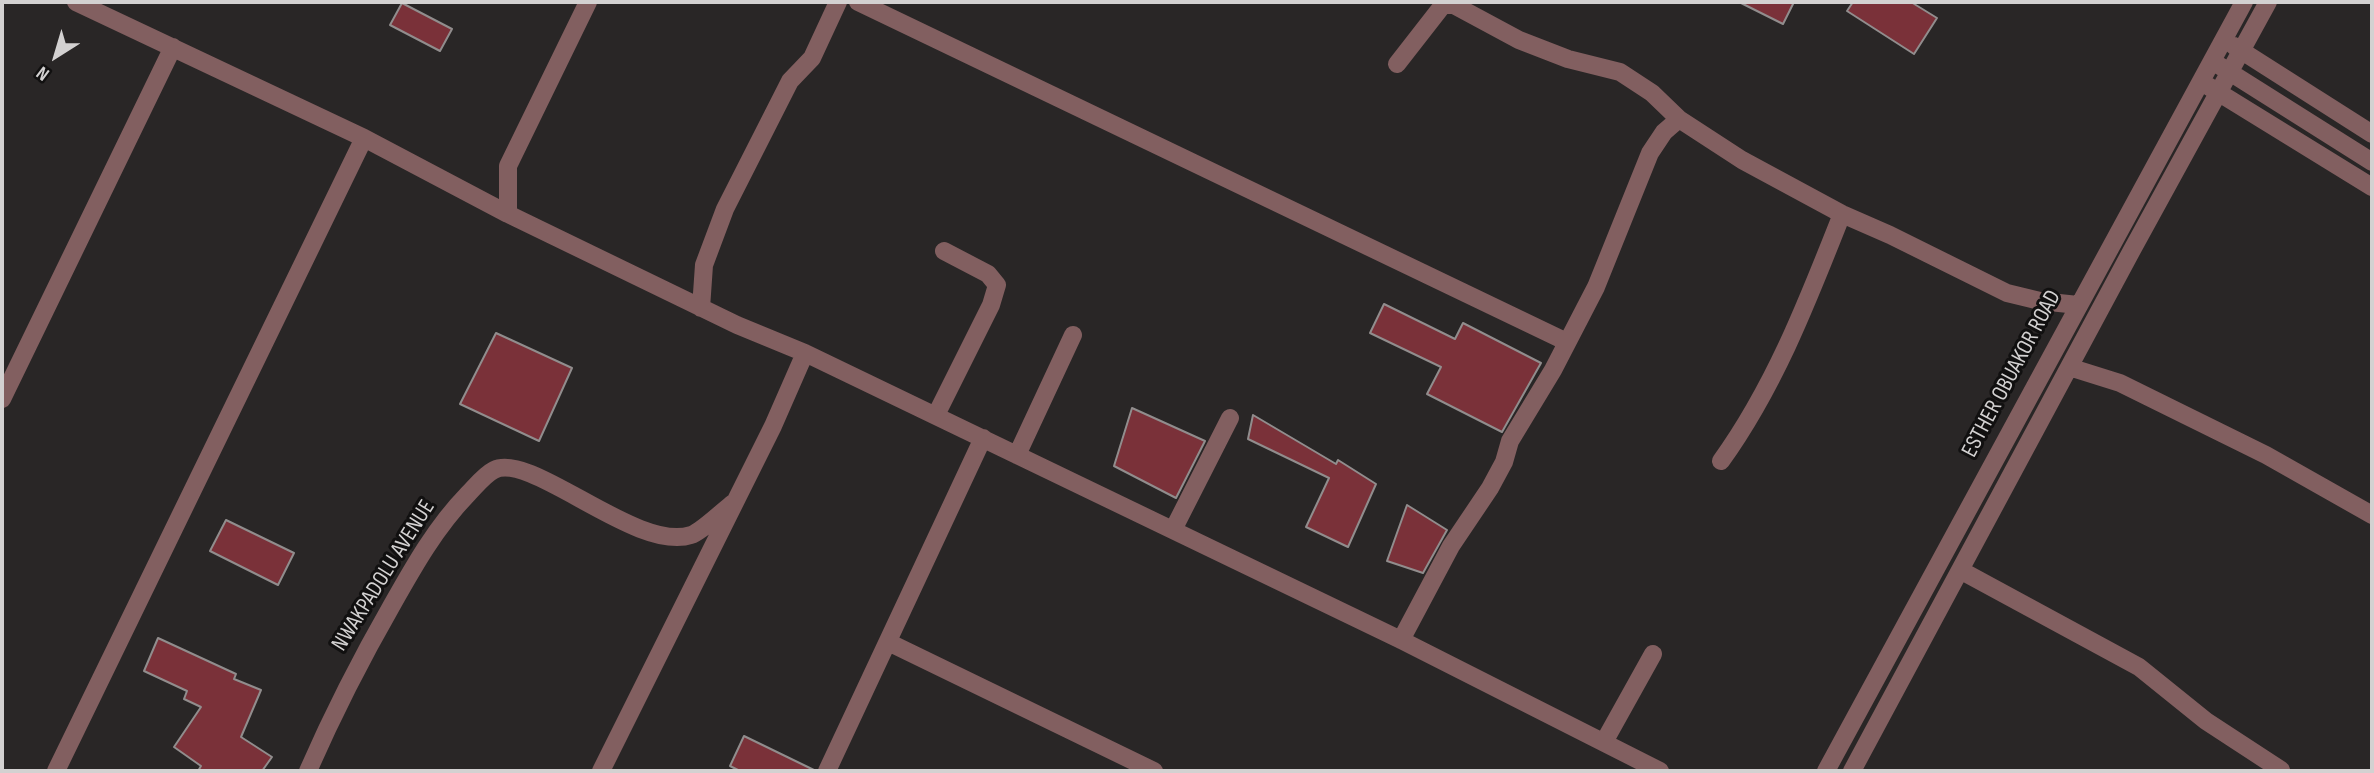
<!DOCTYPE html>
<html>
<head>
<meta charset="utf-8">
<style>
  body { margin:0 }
  #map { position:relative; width:2374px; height:773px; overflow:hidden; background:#292626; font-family:"Sofia Sans Condensed",sans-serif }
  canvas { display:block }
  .frame { position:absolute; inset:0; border:4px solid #d3d1d1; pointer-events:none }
  .north { position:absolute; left:21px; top:21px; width:70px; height:70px; -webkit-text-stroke:5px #111010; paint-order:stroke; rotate:217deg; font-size:19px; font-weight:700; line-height:28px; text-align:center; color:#d3d1d1 }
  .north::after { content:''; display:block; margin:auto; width:24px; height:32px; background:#d3d1d1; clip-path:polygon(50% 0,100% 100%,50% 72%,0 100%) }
</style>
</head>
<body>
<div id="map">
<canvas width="2374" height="773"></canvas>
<div class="frame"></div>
<div class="north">N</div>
</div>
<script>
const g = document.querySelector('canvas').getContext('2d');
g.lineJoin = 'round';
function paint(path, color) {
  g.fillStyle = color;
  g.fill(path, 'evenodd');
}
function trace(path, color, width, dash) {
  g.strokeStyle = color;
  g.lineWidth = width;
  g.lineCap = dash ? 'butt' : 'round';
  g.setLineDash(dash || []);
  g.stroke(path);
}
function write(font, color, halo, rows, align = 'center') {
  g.font = font + ' "Sofia Sans Condensed",sans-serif';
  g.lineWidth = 6;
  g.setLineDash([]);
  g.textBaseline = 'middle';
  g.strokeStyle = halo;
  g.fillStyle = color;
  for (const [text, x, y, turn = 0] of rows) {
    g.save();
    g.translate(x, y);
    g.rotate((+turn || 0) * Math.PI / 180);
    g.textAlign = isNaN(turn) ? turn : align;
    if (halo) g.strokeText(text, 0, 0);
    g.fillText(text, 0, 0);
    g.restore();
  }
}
const building = new Path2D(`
  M 1739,2 L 1794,2 L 1783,24 Z
  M 1853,2 L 1911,2 L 1937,18 L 1914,54 L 1847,11 Z
  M 402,3 L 452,29 L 440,51 L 390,25 Z
  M 1384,304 L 1455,339 L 1463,323 L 1541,363 L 1502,432 L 1427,394 L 1441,367 L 1370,333 Z
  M 496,333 L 572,368 L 539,441 L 460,404 Z
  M 1132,408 L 1205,441 L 1176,498 L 1114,466 Z
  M 1253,415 L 1336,464 L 1338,460 L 1376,484 L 1348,547 L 1306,527 L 1329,478 L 1248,439 Z
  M 1407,505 L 1447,530 L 1423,573 L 1387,561 Z
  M 226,520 L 294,553 L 278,585 L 210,551 Z
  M 158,638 L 236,674 L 234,679 L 261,690 L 241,737 L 272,757 L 262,771 L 198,771 L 201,766 L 174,747 L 201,707 L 184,699 L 187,691 L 144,671 Z
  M 744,736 L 816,771 L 740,771 L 730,766 Z`);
paint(building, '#7a3139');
trace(building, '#918d8d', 2);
trace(new Path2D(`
  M 76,2 L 364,138 L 508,214 L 737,325 L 805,353 L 1401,640 L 1660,771
  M 858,2 L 1567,342
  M 2234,46 L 2372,134
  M 1397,64 L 1443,5 L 1454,5 L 1519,40 L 1568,59 L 1620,72 L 1652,93 L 1679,119 L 1742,160 L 1842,214 L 1890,235 L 2007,293 L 2040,301 L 2078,305
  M 2220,66 L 2372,162
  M 2208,86 L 2372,187
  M 508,214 L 508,166 L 588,2
  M 701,308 L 704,265 L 725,209 L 790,81 L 812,58 L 838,2
  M 2069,367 L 2120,383 L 2266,455 L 2372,515
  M 2,399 L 173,47
  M 936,415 L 991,305 L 997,285 L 988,274 L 944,251
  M 1017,455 L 1073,335
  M 1721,461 C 1775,386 1808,300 1842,214
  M 1173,530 L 1230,418
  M 1960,570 L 2139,667 L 2206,721 L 2281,770
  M 1401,640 L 1451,546 L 1490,488 L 1504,462 L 1510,441 L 1553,370 L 1596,287 L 1650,153 L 1664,132 L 1679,119
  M 888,642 L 1154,771
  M 1604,742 L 1653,654
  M 56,771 L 364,138
  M 308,771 C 333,714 361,659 392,605 C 414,566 436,527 467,495 C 475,487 484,475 494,470 C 531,451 637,553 691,535 C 701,532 724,510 733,503
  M 601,771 L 773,426 L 805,353
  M 827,771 L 983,438
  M 1826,771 L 2244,2
  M 1852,771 L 2132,250 L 2268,2`), '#825f60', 18);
write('23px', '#d3d1d1', '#111010', [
  ["ESTHER OBUAKOR ROAD",2012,374,-62],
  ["NWAKPADOLU AVENUE",384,576,-58]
]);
</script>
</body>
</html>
